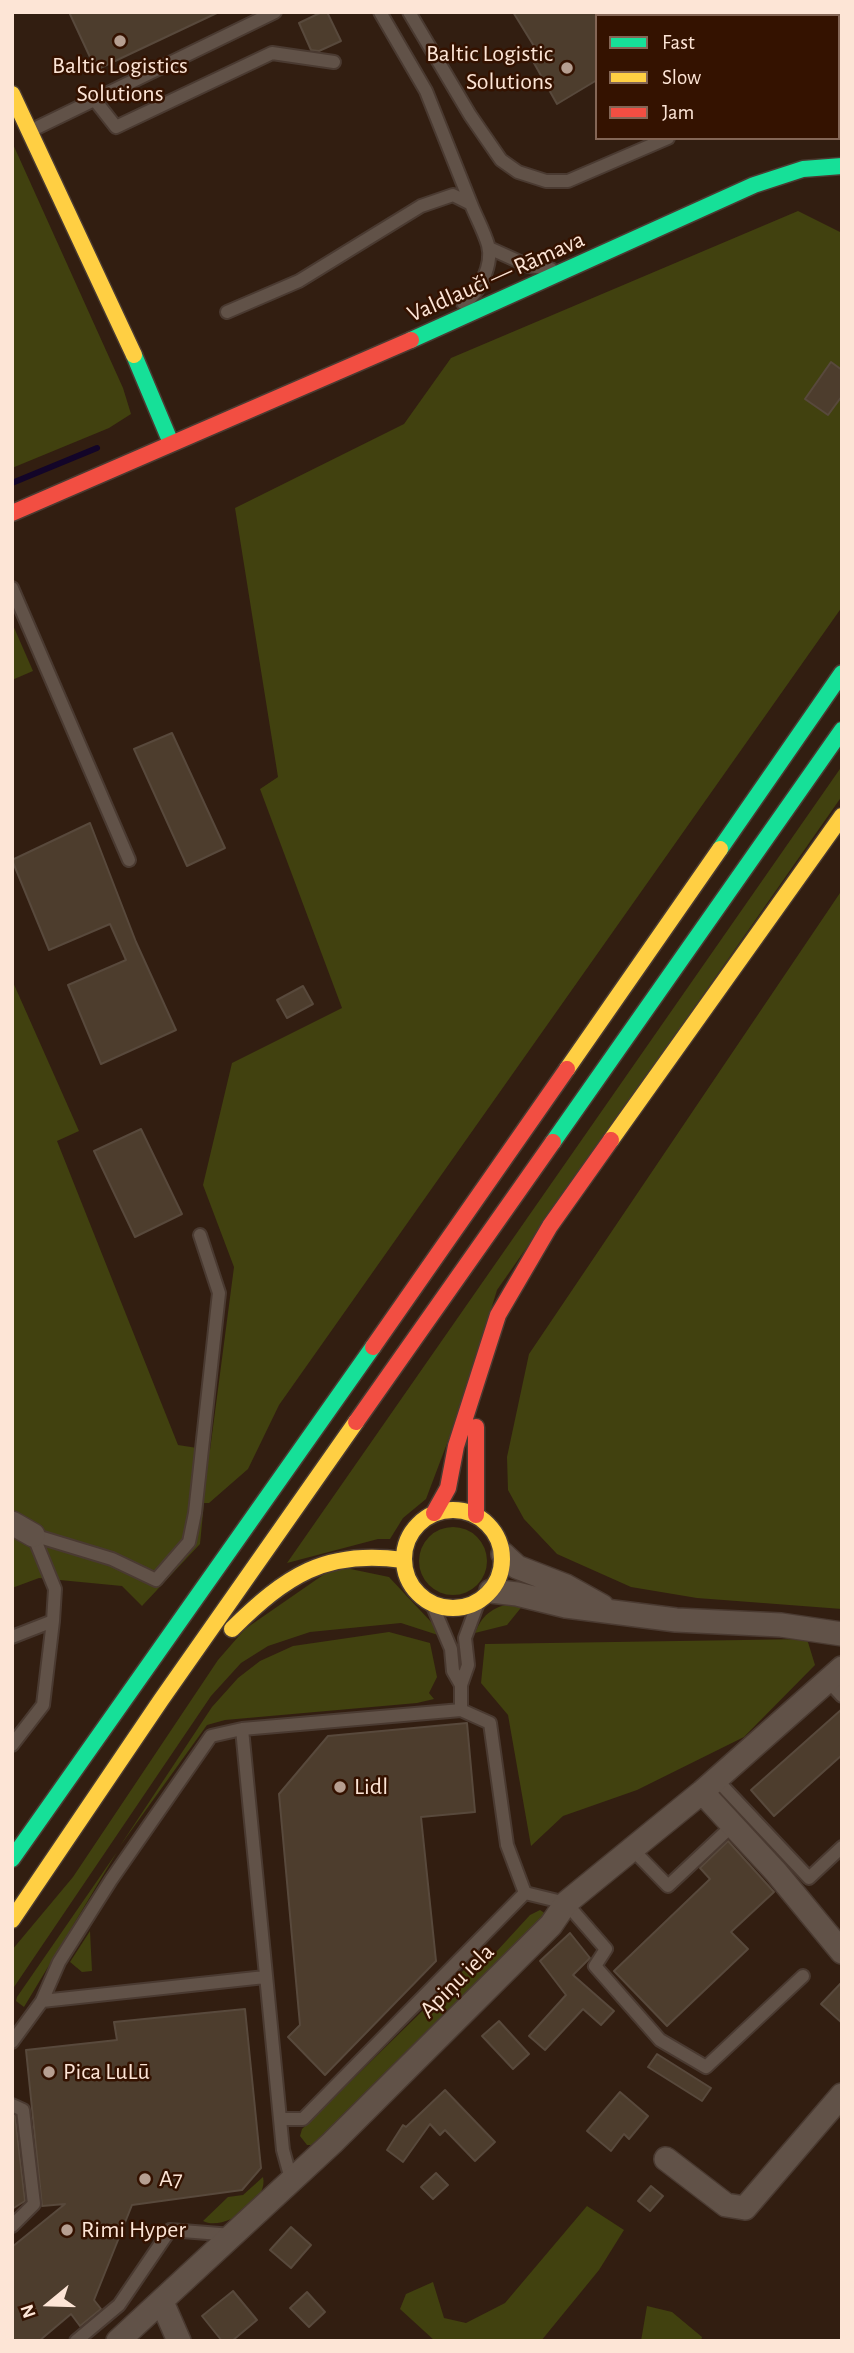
<!DOCTYPE html>
<html>
<head>
<meta charset="utf-8">
<style>
  body { margin:0 }
  #map { position:relative; width:854px; height:2353px; overflow:hidden; background:#321e11; font-family:"Alegreya Sans",sans-serif }
  canvas { display:block }
  .frame { position:absolute; inset:0; border:14px solid #fde5d6; pointer-events:none }
  .legend { position:absolute; left:595px; top:14px; width:245px; height:126px; box-sizing:border-box; background:#341200; border:2px solid #846656; margin:0; padding:9px 12px; list-style:none; font-size:21px; color:#fde5d6 }
  .legend li { display:flex; align-items:center; gap:14px; height:35px }
  .legend b { width:35px; border:2px solid #846656 }
  .north { position:absolute; left:14px; top:2269px; width:70px; height:70px; -webkit-text-stroke:5px #341200; paint-order:stroke; rotate:251deg; font-size:19px; font-weight:700; line-height:28px; text-align:center; color:#fde5d6 }
  .north::after { content:''; display:block; margin:auto; width:24px; height:32px; background:#fde5d6; clip-path:polygon(50% 0,100% 100%,50% 72%,0 100%) }
</style>
</head>
<body>
<div id="map">
<canvas width="854" height="2353"></canvas>
<div class="frame"></div>
<ul class="legend">
<li><b style="height:9px;background:#16e098"></b>Fast</li>
<li><b style="height:9px;background:#ffcf43"></b>Slow</li>
<li><b style="height:9px;background:#f24e42"></b>Jam</li>
</ul>
<div class="north">N</div>
</div>
<script>
const g = document.querySelector('canvas').getContext('2d');
g.lineJoin = 'round';
function paint(path, color) {
  g.fillStyle = color;
  g.fill(path, 'evenodd');
}
function trace(path, color, width, dash) {
  g.strokeStyle = color;
  g.lineWidth = width;
  g.lineCap = dash ? 'butt' : 'round';
  g.setLineDash(dash || []);
  g.stroke(path);
}
function write(font, color, halo, rows, align = 'center') {
  g.font = font + ' "Alegreya Sans",sans-serif';
  g.lineWidth = 5;
  g.setLineDash([]);
  g.textBaseline = 'middle';
  g.strokeStyle = halo;
  g.fillStyle = color;
  for (const [text, x, y, turn = 0] of rows) {
    g.save();
    g.translate(x, y);
    g.rotate((+turn || 0) * Math.PI / 180);
    g.textAlign = isNaN(turn) ? turn : align;
    if (halo) g.strokeText(text, 0, 0);
    g.fillText(text, 0, 0);
    g.restore();
  }
}
paint(new Path2D(`
  M 12,142 L 123,388 L 131,414 L 109,428 L 12,468 Z
  M 798,211 L 842,233 L 842,607 L 279,1405 L 248,1469 L 209,1503 L 204,1503 L 200,1544 L 142,1606 L 122,1586 L 39,1578 L 12,1588 L 12,980 L 79,1131 L 57,1141 L 178,1445 L 210,1450 L 234,1267 L 203,1185 L 232,1063 L 342,1008 L 260,789 L 278,777 L 235,508 L 404,424 L 451,358 Z
  M 12,623 L 33,671 L 12,680 Z
  M 842,766 L 842,796 L 497,1290 L 463,1401 L 426,1499 L 403,1518 L 390,1539 L 378,1539 L 287,1563 Z
  M 842,890 L 842,1609 L 697,1598 L 631,1587 L 557,1554 L 524,1519 L 508,1490 L 507,1457 L 529,1354 Z
  M419 1561a34 34 0 1 1 68 0a34 34 0 1 1-68 0Z
  M 336,1566 L 389,1577 L 433,1624 L 438,1635 L 401,1623 L 310,1632 L 268,1646 L 241,1663 L 211,1696 L 12,1990 L 12,1950 L 73,1877 L 218,1660 L 245,1629 Z
  M 508,1604 L 524,1604 L 507,1625 L 475,1633 C 482,1616 490,1609 508,1604 Z
  M 389,1632 L 430,1643 L 437,1677 L 429,1693 L 434,1699 L 417,1703 L 225,1720 L 207,1725 L 120,1846 L 212,1707 L 238,1678 L 260,1661 L 293,1646 Z
  M 807,1639 L 815,1665 L 744,1737 L 637,1790 L 563,1816 L 531,1846 L 508,1715 L 481,1683 L 485,1644 Z
  M 117,1852 L 24,2007 L 16,2001 L 17,1997 Z
  M 540,1910 L 546,1914 L 517,1945 L 319,2139 L 311,2145 L 307,2145 L 300,2136 L 302,2129 L 465,1969 L 474,1976 L 530,1915 Z
  M 90,1931 L 92,1971 L 82,1972 L 70,1962 Z
  M 263,2177 C 269,2201 224,2232 203,2221 L 228,2197 L 243,2195 Z
  M 587,2206 L 624,2230 L 599,2270 L 541,2341 L 435,2341 L 400,2309 L 406,2294 L 433,2282 L 444,2318 L 466,2323 L 505,2303 Z
  M 647,2306 L 672,2312 L 702,2337 L 701,2341 L 641,2341 Z`), '#41410f');
trace(new Path2D(`
  M 12,483 L 97,448`), '#130529', 6);
const building = new Path2D(`
  M 69,12 L 219,12 L 96,70 Z
  M 322,12 L 327,12 L 341,41 L 319,51 L 311,50 L 299,23 Z
  M 513,12 L 597,12 L 597,80 L 557,104 L 530,56 L 537,51 Z
  M 831,362 L 842,370 L 842,396 L 828,415 L 805,399 Z
  M 172,733 L 225,848 L 187,866 L 134,749 Z
  M 90,823 L 136,942 L 176,1030 L 101,1064 L 68,985 L 126,960 L 110,924 L 49,950 L 12,860 Z
  M 303,986 L 313,1004 L 287,1018 L 277,1000 Z
  M 141,1129 L 182,1214 L 135,1237 L 94,1151 Z
  M 842,1709 L 842,1755 L 774,1816 L 751,1790 Z
  M 467,1723 L 475,1812 L 421,1817 L 436,1961 L 325,2075 L 288,2037 L 300,2025 L 279,1794 L 328,1736 Z
  M 728,1841 L 774,1892 L 731,1932 L 748,1949 L 667,2026 L 614,1971 L 710,1879 L 700,1868 Z
  M 570,1933 L 590,1958 L 573,1975 L 614,2011 L 601,2025 L 583,2009 L 545,2050 L 529,2036 L 566,1995 L 540,1961 Z
  M 842,1982 L 842,2023 L 821,2004 Z
  M 245,2009 L 261,2168 L 242,2190 L 132,2205 L 94,2300 L 101,2309 L 80,2326 L 71,2314 L 39,2341 L 12,2341 L 12,2247 L 65,2204 L 42,2206 L 26,2050 L 117,2040 L 114,2022 Z
  M 499,2021 L 529,2054 L 513,2069 L 482,2036 Z
  M 657,2054 L 711,2088 L 702,2101 L 648,2067 Z
  M 445,2090 L 495,2142 L 475,2161 L 445,2130 L 440,2135 L 430,2124 L 403,2162 L 387,2150 L 403,2125 L 406,2127 Z
  M 620,2092 L 648,2116 L 629,2139 L 624,2134 L 611,2151 L 587,2131 Z
  M 12,2115 L 15,2116 L 25,2201 L 12,2209 Z
  M 436,2173 L 448,2185 L 433,2199 L 421,2187 Z
  M 651,2186 L 663,2196 L 650,2211 L 638,2201 Z
  M 291,2227 L 311,2245 L 291,2268 L 270,2250 Z
  M 233,2291 L 257,2320 L 232,2341 L 222,2341 L 202,2316 Z
  M 307,2292 L 325,2312 L 309,2327 L 290,2308 Z`);
paint(building, '#4d3d2d');
trace(building, '#58493c', 2);
const lane = new Path2D(`
  M 380,12 L 426,91 L 471,204
  M 409,12 L 470,115 L 501,160 L 518,172 L 546,181 L 568,181 L 668,138
  M 767,16 L 773,12
  M 783,16 L 784,12
  M 794,16 L 796,12
  M 807,16 L 809,12
  M 820,16 L 821,12
  M 831,16 L 833,12
  M 838,28 L 842,21
  M 94,99 L 116,127 L 272,53 L 334,62
  M 30,131 L 275,12
  M 489,248 L 529,266 L 551,269
  M 227,312 L 299,281 L 421,206 L 453,195 L 471,204 C 476,217 484,231 488,245 C 493,263 480,295 463,303
  M 12,588 L 129,860
  M 33,1535 L 112,1559 L 156,1580 L 189,1542 L 195,1513 L 219,1293 L 200,1235
  M 432,1604 L 451,1649 L 453,1671 L 461,1685
  M 12,1637 L 53,1621 L 55,1589 L 33,1535
  M 829,1682 L 842,1696
  M 461,1710 L 461,1685 L 468,1665 L 465,1638 L 478,1603
  M 242,1729 L 283,2150 L 291,2179
  M 12,1745 L 43,1705 L 53,1621
  M 716,1779 L 809,1878 L 842,1847
  M 633,1850 L 668,1886 L 734,1824
  M 42,2001 L 265,1977
  M 12,2042 L 42,2001 L 59,1962 L 111,1880 L 211,1736 L 242,1729 L 461,1710 L 490,1723 L 507,1845 L 525,1893 L 566,1903 L 606,1949 L 595,1966 L 660,2040 L 706,2067 L 803,1976
  M 12,2105 L 23,2110 L 34,2204 L 12,2226
  M 280,2119 L 303,2119 L 525,1893
  M 76,2341 L 119,2305 L 170,2230 L 232,2235`);
const street = new Path2D(`
  M 12,1523 L 33,1535
  M 503,1554 L 517,1567 L 566,1586 L 602,1606
  M 491,1591 L 517,1594 L 566,1606 L 676,1620 L 781,1625 L 842,1634
  M 702,1792 L 776,1872 L 842,1952
  M 666,2159 L 726,2205 L 745,2208 L 842,2095
  M 162,2302 L 179,2341
  M 118,2341 L 332,2143 L 551,1925 L 566,1903 L 702,1792 L 842,1668`);
const fast = new Path2D(`
  M 411,340 L 754,185 L 803,169 L 842,166
  M 134,355 L 171,443
  M 720,849 L 842,673
  M 553,1142 L 842,730
  M 12,1859 L 373,1347`);
const slow = new Path2D(`
  M 12,94 L 134,355
  M 567,1069 L 720,849
  M 611,1140 L 842,816
  M404 1559a49 49 0 1 1 98 0a49 49 0 1 1-98 0Z
  M 232,1629 C 286,1576 325,1549 403,1560
  M 12,1920 L 161,1700 L 356,1422`);
const jam = new Path2D(`
  M 12,513 L 411,340
  M 373,1347 L 567,1069
  M 356,1422 L 553,1142
  M 476,1427 L 476,1515
  M 434,1513 L 448,1488 L 456,1446 L 498,1315 L 550,1226 L 611,1140`);
trace(lane, '#4a3a31', 16);
trace(street, '#4a3a31', 26);
trace(fast, '#4a3a31', 19);
trace(slow, '#4a3a31', 19);
trace(jam, '#4a3a31', 19);
trace(lane, '#615248', 12);
trace(street, '#615248', 23);
trace(fast, '#16e098', 16);
trace(slow, '#ffcf43', 16);
trace(jam, '#f24e42', 16);
for (const [x, y, r, color] of [
  [120,41,7,"#b69f91"],
  [567,68,7,"#b69f91"],
  [340,1787,7,"#b69f91"],
  [49,2072,7,"#b69f91"],
  [145,2179,7,"#b69f91"],
  [67,2230,7,"#b69f91"]
]) {
  const dot = new Path2D();
  dot.arc(x, y, r, 0, 2 * Math.PI);
  g.fillStyle = color;
  g.fill(dot);
  trace(dot, '#341200', 2.5);
}
write('24px', '#fde5d6', '#341200', [
  ["Baltic Logistic",553,54,"right"],
  ["Solutions",553,82,"right"],
  ["Baltic Logistics",120,66,"center"],
  ["Solutions",120,94,"center"],
  ["Lidl",354,1787],
  ["Pica LuLū",63,2072],
  ["A7",159,2179],
  ["Rimi Hyper",81,2230]
], 'left');
write('24px', '#fde5d6', '#341200', [
  ["Valdlauči — Rāmava",496,277,-24],
  ["Apiņu iela",457,1981,-45]
]);
</script>
</body>
</html>
